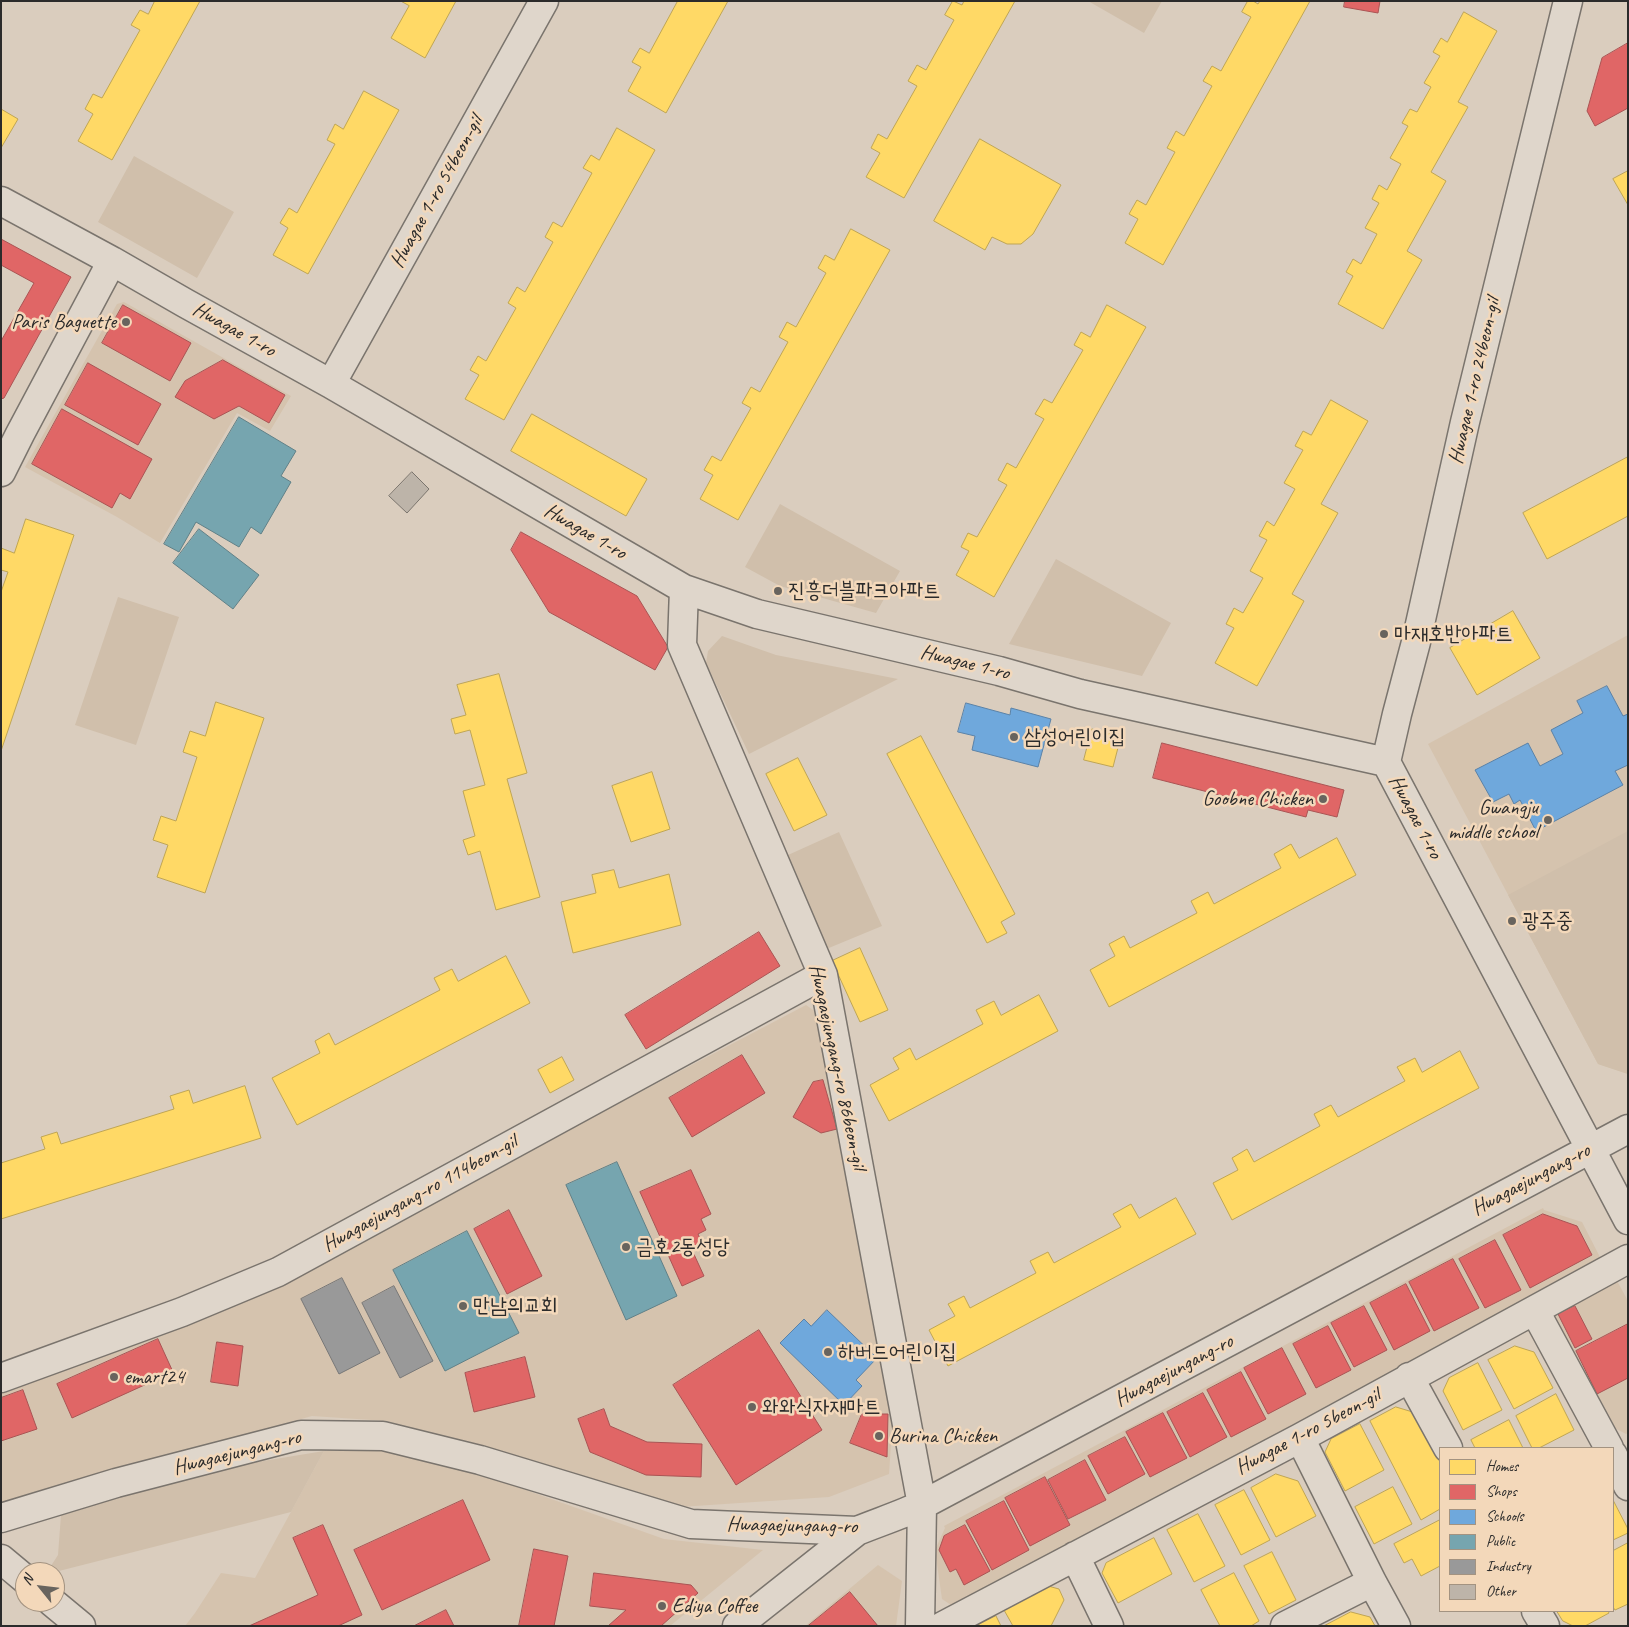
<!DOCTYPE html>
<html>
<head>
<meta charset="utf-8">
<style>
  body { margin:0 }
  #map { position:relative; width:1629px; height:1627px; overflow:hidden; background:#dacdbe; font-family:Caveat,sans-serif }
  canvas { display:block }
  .frame { position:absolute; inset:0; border:2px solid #2b2b2b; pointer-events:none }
  .legend { position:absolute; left:1439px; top:1447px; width:175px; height:165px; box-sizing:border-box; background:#f3d8ba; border:1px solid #a39381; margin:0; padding:6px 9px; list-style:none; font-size:15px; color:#2b2b2b }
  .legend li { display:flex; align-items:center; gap:10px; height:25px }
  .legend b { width:25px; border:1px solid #a39381 }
  .north { position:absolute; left:15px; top:1562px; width:50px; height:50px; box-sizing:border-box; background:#f3d8ba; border:1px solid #a39381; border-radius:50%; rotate:299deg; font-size:14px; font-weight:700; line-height:20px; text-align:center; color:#2b2b2b }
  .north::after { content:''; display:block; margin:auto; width:18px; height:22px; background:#68645e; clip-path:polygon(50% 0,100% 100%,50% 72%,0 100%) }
</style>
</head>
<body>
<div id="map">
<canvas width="1629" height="1627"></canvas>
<div class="frame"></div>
<ul class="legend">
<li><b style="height:14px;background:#ffd966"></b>Homes</li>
<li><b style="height:14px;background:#e06666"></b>Shops</li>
<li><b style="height:14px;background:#6fa8dc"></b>Schools</li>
<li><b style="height:14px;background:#76a5af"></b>Public</li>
<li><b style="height:14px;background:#999"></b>Industry</li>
<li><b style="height:14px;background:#bdb4a9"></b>Other</li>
</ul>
<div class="north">N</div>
</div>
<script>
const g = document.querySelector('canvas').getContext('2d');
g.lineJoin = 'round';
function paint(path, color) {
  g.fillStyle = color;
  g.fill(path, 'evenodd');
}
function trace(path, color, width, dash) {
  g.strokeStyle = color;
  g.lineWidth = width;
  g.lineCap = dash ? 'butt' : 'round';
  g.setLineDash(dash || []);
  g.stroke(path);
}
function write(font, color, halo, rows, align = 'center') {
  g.font = font + ' Caveat,"Poor Story",sans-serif';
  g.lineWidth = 5;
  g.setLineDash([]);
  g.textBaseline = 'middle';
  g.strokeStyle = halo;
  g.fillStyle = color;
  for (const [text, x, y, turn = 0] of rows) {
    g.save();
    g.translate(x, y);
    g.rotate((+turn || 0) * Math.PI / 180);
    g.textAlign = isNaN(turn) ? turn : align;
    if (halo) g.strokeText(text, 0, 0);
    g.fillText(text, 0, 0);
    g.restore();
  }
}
paint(new Path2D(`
  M 124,302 L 291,396 L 270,431 L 237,413 L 160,543 L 117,517 L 25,467 L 117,304 Z
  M 1628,635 L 1628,1074 L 1598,1064 L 1428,744 Z
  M 806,1005 L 820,1015 L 893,1414 L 889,1474 L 829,1497 L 680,1507 L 633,1499 L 387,1421 L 312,1416 L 1,1502 L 1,1391 L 233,1306 Z
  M 1543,1208 L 1544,1210 L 1582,1222 L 1604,1265 L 951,1605 L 942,1599 L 935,1550 L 945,1528 L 944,1526 Z
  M 1616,1279 L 1628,1301 L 1628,1433 L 1626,1434 L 1607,1424 L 1551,1312 Z
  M 384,1450 L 475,1472 L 664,1539 L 763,1550 L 670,1626 L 185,1626 L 195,1613 L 221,1573 L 255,1578 L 324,1451 Z
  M 878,1565 L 902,1581 L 896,1626 L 805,1626 Z`), '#d5c3ae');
paint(new Path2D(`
  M 1088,1 L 1162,1 L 1144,33 Z
  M 134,156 L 234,212 L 197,278 L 98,222 Z
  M 780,504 L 900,571 L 876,613 L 780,586 L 745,567 Z
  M 1056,559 L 1171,623 L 1142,676 L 1009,644 Z
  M 118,597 L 179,617 L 136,745 L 75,725 Z
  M 722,636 L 776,655 L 898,679 L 749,754 L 706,663 L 708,651 Z
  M 1628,831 L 1628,1074 L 1598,1064 L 1508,895 Z
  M 839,832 L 882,926 L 824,950 L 788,855 Z
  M 324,1451 L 291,1512 L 55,1572 L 47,1572 L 58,1555 L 61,1515 L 196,1472 Z`), '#d0bfab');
const homes = new Path2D(`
  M 155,1 L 200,1 L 112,160 L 78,141 L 93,114 L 85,109 L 93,94 L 102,98 L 140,30 L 131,25 L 140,10 L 148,14 Z
  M 401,1 L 456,1 L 425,58 L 391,38 L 409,6 Z
  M 678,1 L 728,1 L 666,113 L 628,91 L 641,67 L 632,62 L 640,48 L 649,53 Z
  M 953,1 L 962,5 L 964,1 L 1015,1 L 904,198 L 866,177 L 880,153 L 871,148 L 878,134 L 887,139 L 917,86 L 908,81 L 917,65 L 926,70 L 954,20 L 945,15 Z
  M 1248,1 L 1253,1 L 1258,4 L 1260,1 L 1310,1 L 1163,265 L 1125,243 L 1138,219 L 1129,214 L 1137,200 L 1146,205 L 1175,152 L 1167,148 L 1176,131 L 1184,136 L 1212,86 L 1203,81 L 1212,66 L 1221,71 L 1251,17 L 1242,12 Z
  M 1464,12 L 1497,31 L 1458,102 L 1468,107 L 1431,172 L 1446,181 L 1407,251 L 1422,260 L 1383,329 L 1338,304 L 1353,276 L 1346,272 L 1353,259 L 1361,264 L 1377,234 L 1365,228 L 1379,203 L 1372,199 L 1379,185 L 1387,190 L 1401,164 L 1390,158 L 1408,126 L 1402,123 L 1410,109 L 1417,112 L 1431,87 L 1424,83 L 1440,56 L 1433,52 L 1441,38 L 1447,42 Z
  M 364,91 L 399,110 L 308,274 L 273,255 L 288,228 L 280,223 L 289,208 L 297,213 L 335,144 L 327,140 L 335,124 L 343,129 Z
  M 1,109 L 18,119 L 1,148 Z
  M 617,128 L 655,150 L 504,420 L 465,399 L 479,375 L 470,370 L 478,356 L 486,361 L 516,308 L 508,303 L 517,287 L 525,292 L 553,242 L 545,237 L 553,222 L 562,227 L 592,173 L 583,168 L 591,155 L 599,160 Z
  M 980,139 L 1061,185 L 1033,234 L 1021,244 L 1007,244 L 992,237 L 985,250 L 934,221 Z
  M 1628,171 L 1628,205 L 1613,179 Z
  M 851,229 L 890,250 L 738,520 L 700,499 L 713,475 L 704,470 L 712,456 L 721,461 L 751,408 L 742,403 L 751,387 L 760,392 L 788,342 L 779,337 L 787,322 L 796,327 L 826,273 L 818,268 L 825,255 L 834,260 Z
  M 1107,305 L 1146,327 L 994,597 L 956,575 L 969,551 L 961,547 L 968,533 L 977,537 L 1007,485 L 998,480 L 1007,463 L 1016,468 L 1044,419 L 1035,414 L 1044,399 L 1052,403 L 1083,350 L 1074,345 L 1081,332 L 1090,337 Z
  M 1331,400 L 1368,421 L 1321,504 L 1338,513 L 1292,594 L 1304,601 L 1257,686 L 1215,663 L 1234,628 L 1226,624 L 1234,608 L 1243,613 L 1263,578 L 1250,571 L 1267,540 L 1259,536 L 1267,521 L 1274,526 L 1295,489 L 1284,483 L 1303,450 L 1295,446 L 1303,431 L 1311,435 Z
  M 532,414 L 647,479 L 626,516 L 511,451 Z
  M 1628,457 L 1628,516 L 1547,559 L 1523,513 Z
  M 26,519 L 74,535 L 1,751 L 1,592 L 8,572 L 1,570 L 1,548 L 14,553 Z
  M 1513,611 L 1540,658 L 1477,695 L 1450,648 Z
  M 499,674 L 527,773 L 507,779 L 540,897 L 496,910 L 480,851 L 468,855 L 463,840 L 475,836 L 463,791 L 485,785 L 470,730 L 455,734 L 451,719 L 466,715 L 457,685 Z
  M 216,702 L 264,718 L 205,893 L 157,877 L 168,845 L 153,840 L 161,816 L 176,821 L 197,757 L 183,752 L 190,731 L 205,736 Z
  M 1092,729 L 1121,736 L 1113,767 L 1084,760 Z
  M 921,736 L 1015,914 L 1001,922 L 1007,933 L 987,943 L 887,754 Z
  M 798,758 L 827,815 L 794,831 L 766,774 Z
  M 652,772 L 670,829 L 631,842 L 612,786 Z
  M 1337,838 L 1356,875 L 1109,1007 L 1090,970 L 1115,956 L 1109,944 L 1124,936 L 1130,948 L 1197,913 L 1191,901 L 1208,892 L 1214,904 L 1281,868 L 1274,854 L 1291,844 L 1299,858 Z
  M 614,870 L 619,888 L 669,874 L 681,925 L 573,953 L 561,902 L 596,893 L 592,875 Z
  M 860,948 L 888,1010 L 860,1022 L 832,961 Z
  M 506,956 L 530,1003 L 297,1125 L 272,1078 L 320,1053 L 315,1041 L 329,1033 L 335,1045 L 440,990 L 434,978 L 452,969 L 458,981 Z
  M 1039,995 L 1058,1031 L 889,1121 L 870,1085 L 899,1069 L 893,1058 L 910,1048 L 916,1060 L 983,1024 L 976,1010 L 994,1001 L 1001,1015 Z
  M 1460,1051 L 1479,1088 L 1232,1220 L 1213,1183 L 1238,1170 L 1232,1158 L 1247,1149 L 1254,1162 L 1320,1126 L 1314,1114 L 1331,1105 L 1338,1117 L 1405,1081 L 1397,1067 L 1415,1058 L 1422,1072 Z
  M 562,1057 L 574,1080 L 550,1093 L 538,1070 Z
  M 245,1086 L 261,1138 L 1,1219 L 1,1163 L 45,1149 L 41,1137 L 57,1132 L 61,1144 L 174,1109 L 170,1096 L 189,1090 L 193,1103 Z
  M 1176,1198 L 1196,1234 L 948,1366 L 929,1330 L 955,1316 L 948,1304 L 964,1296 L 970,1308 L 1036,1273 L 1030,1261 L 1048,1252 L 1054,1263 L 1121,1227 L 1113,1214 L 1131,1204 L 1139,1218 Z
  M 1515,1346 L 1534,1352 L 1553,1388 L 1514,1409 L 1488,1360 Z
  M 1478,1363 L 1502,1410 L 1463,1430 L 1443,1391 L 1449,1378 Z
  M 1556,1394 L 1574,1430 L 1539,1448 L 1532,1448 L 1516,1416 Z
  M 1396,1407 L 1416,1413 L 1440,1460 L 1440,1509 L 1421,1520 L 1370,1421 Z
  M 1509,1420 L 1523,1448 L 1475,1448 L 1471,1440 Z
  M 1360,1424 L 1384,1470 L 1345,1491 L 1325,1452 L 1331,1439 Z
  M 1276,1474 L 1298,1481 L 1316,1516 L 1276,1537 L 1251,1488 Z
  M 1393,1487 L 1412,1524 L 1374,1544 L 1355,1507 Z
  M 1244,1490 L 1270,1540 L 1241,1555 L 1215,1505 Z
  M 1613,1500 L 1628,1529 L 1628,1533 L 1613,1540 Z
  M 1198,1514 L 1225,1566 L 1194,1582 L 1167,1530 Z
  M 1440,1520 L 1440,1566 L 1421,1576 L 1412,1559 L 1404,1563 L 1394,1544 Z
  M 1154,1538 L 1172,1574 L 1118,1603 L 1102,1573 L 1106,1563 Z
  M 1628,1543 L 1628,1604 L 1615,1610 L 1613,1607 L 1613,1551 Z
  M 1272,1552 L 1296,1600 L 1269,1614 L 1244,1566 Z
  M 1234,1573 L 1259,1621 L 1251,1626 L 1220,1626 L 1201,1590 Z
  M 1048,1586 L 1059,1589 L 1064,1600 L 1051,1626 L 1013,1626 L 1004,1610 Z
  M 1557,1611 L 1608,1611 L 1609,1613 L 1585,1626 L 1573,1626 L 1563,1621 Z
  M 1351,1612 L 1370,1617 L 1375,1626 L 1324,1626 Z
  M 996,1616 L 1001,1626 L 976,1626 Z`);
paint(homes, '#ffd966');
trace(homes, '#bfa554', 1);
const shops = new Path2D(`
  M 1345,1 L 1380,1 L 1378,13 L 1344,7 Z
  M 1628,43 L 1628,108 L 1595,126 L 1587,111 L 1602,58 Z
  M 1,239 L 71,277 L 4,398 L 1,399 L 1,341 L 34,283 L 1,265 Z
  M 123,305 L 191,343 L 170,381 L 102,343 Z
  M 223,360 L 285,395 L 269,423 L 239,406 L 214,419 L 175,397 L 185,381 Z
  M 88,363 L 161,404 L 138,445 L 65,405 Z
  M 62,409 L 152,459 L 130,499 L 120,493 L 112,508 L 32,464 Z
  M 521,532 L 637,596 L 668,647 L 655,670 L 549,612 L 511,550 Z
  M 1162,743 L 1344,790 L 1337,817 L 1308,810 L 1306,817 L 1153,778 Z
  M 759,932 L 780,966 L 646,1049 L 625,1015 Z
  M 742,1055 L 765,1093 L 692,1137 L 669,1098 Z
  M 823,1080 L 837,1129 L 821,1133 L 793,1117 L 813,1082 Z
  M 691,1170 L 711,1214 L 701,1219 L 706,1230 L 698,1234 L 703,1245 L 692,1250 L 704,1276 L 682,1286 L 640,1192 Z
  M 509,1210 L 542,1276 L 507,1294 L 474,1229 Z
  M 1543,1214 L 1577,1226 L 1592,1255 L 1530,1288 L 1503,1235 Z
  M 1495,1240 L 1521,1290 L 1485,1308 L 1459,1259 Z
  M 1453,1259 L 1479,1308 L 1434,1331 L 1409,1282 Z
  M 1406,1284 L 1430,1331 L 1394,1350 L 1370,1303 Z
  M 1364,1306 L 1387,1350 L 1354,1367 L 1331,1323 Z
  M 1575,1306 L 1592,1339 L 1575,1348 L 1558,1314 Z
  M 1628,1324 L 1628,1378 L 1597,1394 L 1576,1351 Z
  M 1328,1326 L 1351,1370 L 1316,1388 L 1293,1344 Z
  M 759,1330 L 822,1430 L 736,1485 L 673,1385 Z
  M 158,1339 L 173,1372 L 72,1418 L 57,1384 Z
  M 217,1342 L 243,1346 L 238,1386 L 211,1382 Z
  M 1282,1348 L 1306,1394 L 1268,1414 L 1244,1368 Z
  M 525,1357 L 535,1397 L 474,1412 L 465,1373 Z
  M 1241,1372 L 1266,1419 L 1231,1437 L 1207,1390 Z
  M 23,1390 L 37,1429 L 1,1441 L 1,1398 Z
  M 1203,1393 L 1227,1437 L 1190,1457 L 1167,1412 Z
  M 604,1409 L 610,1426 L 647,1442 L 702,1444 L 701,1477 L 646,1475 L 590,1452 L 578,1419 Z
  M 1163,1413 L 1187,1458 L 1150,1477 L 1126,1432 Z
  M 862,1414 L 888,1414 L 887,1457 L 850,1443 Z
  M 1125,1437 L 1145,1474 L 1108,1494 L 1088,1456 Z
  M 1085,1460 L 1106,1500 L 1068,1519 L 1048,1480 Z
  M 1045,1477 L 1070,1525 L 1030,1546 L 1005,1498 Z
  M 463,1500 L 490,1560 L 382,1610 L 354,1550 Z
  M 1004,1501 L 1029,1550 L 992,1570 L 966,1521 Z
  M 323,1525 L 362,1615 L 338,1626 L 249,1626 L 318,1595 L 293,1538 Z
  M 965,1525 L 990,1571 L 964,1585 L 956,1569 L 950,1572 L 939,1550 L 944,1536 Z
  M 534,1549 L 568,1556 L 554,1626 L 519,1626 Z
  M 594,1573 L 691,1585 L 698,1593 L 661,1626 L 608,1626 L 626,1610 L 590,1606 Z
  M 850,1592 L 878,1626 L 808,1626 Z
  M 446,1610 L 454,1626 L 414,1626 Z`);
paint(shops, '#e06666');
trace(shops, '#aa5454', 1);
const schools = new Path2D(`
  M 1607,686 L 1623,716 L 1628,714 L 1628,765 L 1615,771 L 1623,785 L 1536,831 L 1520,800 L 1514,804 L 1509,794 L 1493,802 L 1475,770 L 1528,743 L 1540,766 L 1563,754 L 1551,730 L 1583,713 L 1577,701 Z
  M 966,703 L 1010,715 L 1011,708 L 1051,719 L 1038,767 L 972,750 L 975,736 L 958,732 Z
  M 827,1310 L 877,1358 L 856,1380 L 862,1386 L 844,1405 L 780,1343 L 804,1319 L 811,1326 Z`);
paint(schools, '#6fa8dc');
trace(schools, '#5b82a7', 1);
const public = new Path2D(`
  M 239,417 L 296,451 L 281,476 L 291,482 L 261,534 L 251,527 L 239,547 L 196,522 L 179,552 L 164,544 Z
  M 199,529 L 259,575 L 233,609 L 173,563 Z
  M 617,1162 L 677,1296 L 626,1320 L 566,1185 Z
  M 467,1231 L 519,1333 L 445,1371 L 393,1270 Z`);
paint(public, '#76a5af');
trace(public, '#608087', 1);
const industry = new Path2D(`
  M 342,1278 L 380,1353 L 339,1374 L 301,1299 Z
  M 394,1286 L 433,1361 L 400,1378 L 362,1303 Z`);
paint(industry, '#999');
trace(industry, '#787878', 1);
const building = new Path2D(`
  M 412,472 L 429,489 L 407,513 L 389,496 Z`);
paint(building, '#bdb4a9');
trace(building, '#7a746d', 1);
const minor = new Path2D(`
  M 1,201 L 112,261 L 185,303 L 331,384 L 684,589 L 757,614 L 999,671 L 1080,694 L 1386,762 L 1628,1220
  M 331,384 L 544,1
  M 1,472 L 20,434 L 112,261
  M 684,589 L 682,645 L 823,975 L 922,1505 L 920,1626
  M 1386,762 L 1397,714 L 1416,642 L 1465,422 L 1568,1
  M 1535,1311 L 1609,1448
  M 1409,1377 L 1448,1448
  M 1,1378 L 182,1312 L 278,1272 L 823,975
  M 1300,1438 L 1372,1582 L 1396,1626
  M 1613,1455 L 1628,1486
  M 1,1518 L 116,1483 L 301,1435 L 383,1436 L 480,1460 L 691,1524 L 857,1531 C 879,1522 901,1515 922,1505 L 1628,1129
  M 1075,1556 L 1109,1626
  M 1,1559 L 25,1579
  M 52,1602 L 81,1626
  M 1536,1611 L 1545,1626
  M 737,1626 L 857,1531
  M 943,1626 L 1300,1438 L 1628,1259
  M 1285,1626 L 1372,1582`);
trace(minor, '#7a746d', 31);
trace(minor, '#dfd6cb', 28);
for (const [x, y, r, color] of [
  [126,322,5,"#68645e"],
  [778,591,5,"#68645e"],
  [1384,634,5,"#68645e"],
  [1014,737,5,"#68645e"],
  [1323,799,5,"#68645e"],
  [1548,820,5,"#68645e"],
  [1512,921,5,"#68645e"],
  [626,1247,5,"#68645e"],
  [463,1306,5,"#68645e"],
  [828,1352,5,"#68645e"],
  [114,1377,5,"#68645e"],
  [752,1407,5,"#68645e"],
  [879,1436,5,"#68645e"],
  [662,1606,5,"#68645e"]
]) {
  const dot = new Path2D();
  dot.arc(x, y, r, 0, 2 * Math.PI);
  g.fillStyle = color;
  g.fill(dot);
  trace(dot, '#f3d8ba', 2);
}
write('21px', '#2b2b2b', '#f3d8ba', [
  ["Hwagae 1-ro 54beon-gil",437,192,-61],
  ["Hwagae 1-ro",234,330,29],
  ["Hwagae 1-ro 24beon-gil",1475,381,-77],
  ["Hwagae 1-ro",585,532,30],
  ["Hwagae 1-ro",965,663,14],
  ["Hwagae 1-ro",1415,817,62],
  ["Hwagaejungang-ro 86beon-gil",837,1067,78],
  ["Hwagaejungang-ro",1531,1180,-28],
  ["Hwagaejungang-ro 114beon-gil",420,1194,-29],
  ["Hwagaejungang-ro",1174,1371,-28],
  ["Hwagae 1-ro 5beon-gil",1308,1432,-28],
  ["Hwagaejungang-ro",237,1453,-14],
  ["Hwagaejungang-ro",792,1526,1]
]);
write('21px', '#2b2b2b', '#f3d8ba', [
  ["Paris Baguette",116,322,"right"],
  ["진흥더블파크아파트",788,591],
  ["마재호반아파트",1394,634],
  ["삼성어린이집",1024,737],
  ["Goobne Chicken",1313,799,"right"],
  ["Gwangju",1538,808,"right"],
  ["middle school",1538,832,"right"],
  ["광주중",1522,921],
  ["금호2동성당",636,1247],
  ["만남의교회",473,1306],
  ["하버드어린이집",838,1352],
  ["emart24",124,1377],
  ["와와식자재마트",762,1407],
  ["Burina Chicken",889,1436],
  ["Ediya Coffee",672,1606]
], 'left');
</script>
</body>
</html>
